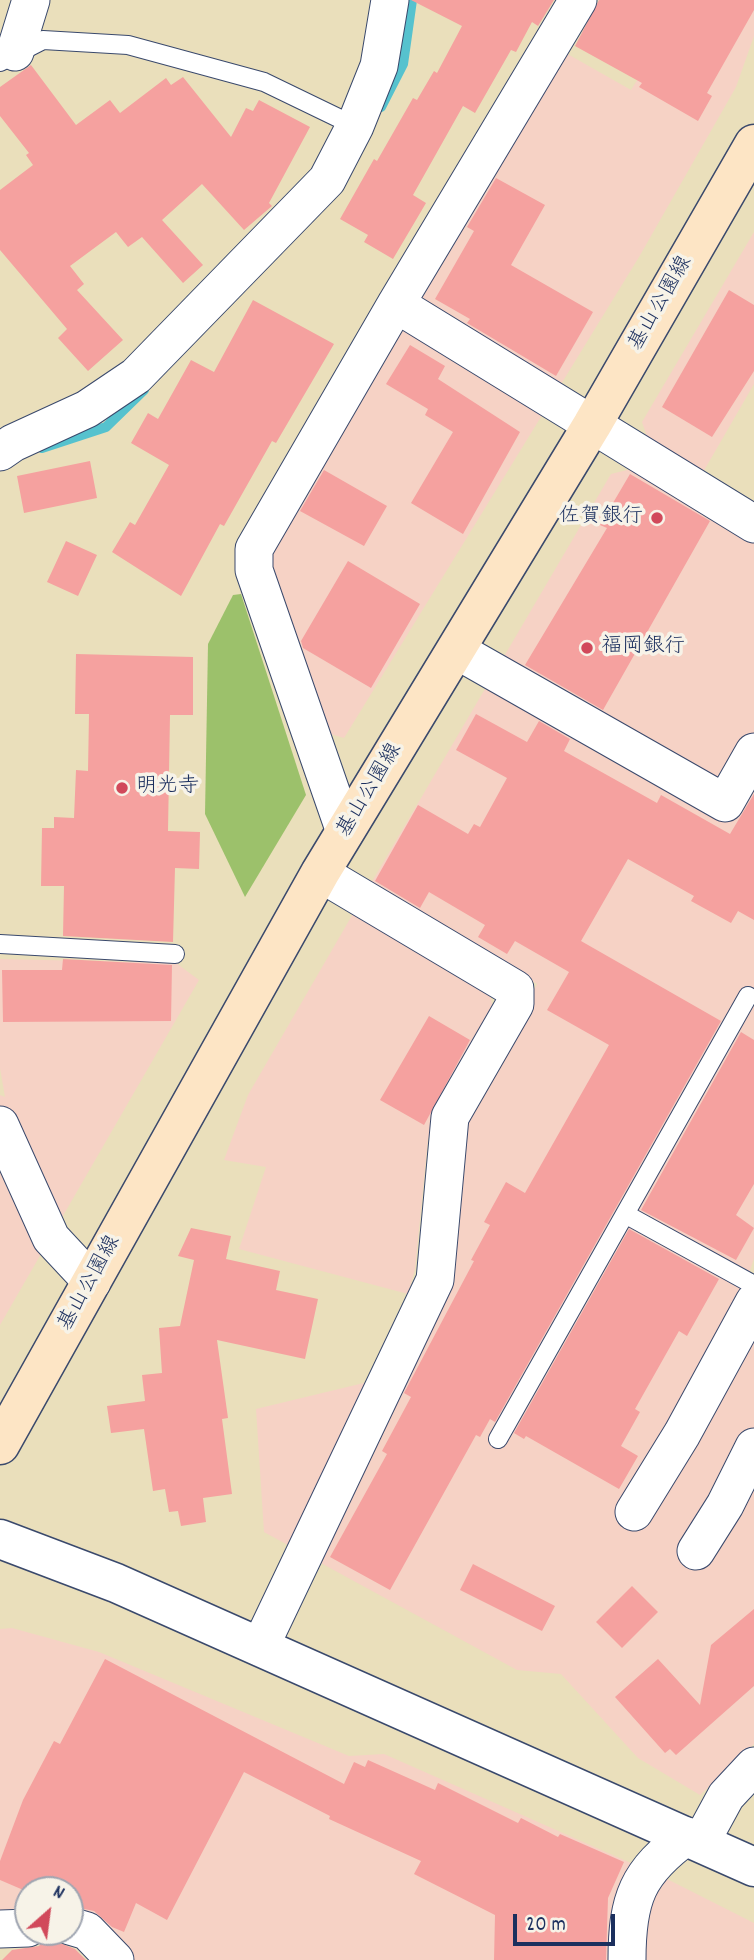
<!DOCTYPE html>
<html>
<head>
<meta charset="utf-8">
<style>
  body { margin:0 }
  #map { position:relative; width:754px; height:1960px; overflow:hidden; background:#eadfbb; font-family:Dekko,sans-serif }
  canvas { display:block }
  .north { position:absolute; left:14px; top:1876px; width:70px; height:70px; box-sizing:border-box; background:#f7f3e8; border:2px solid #9fa5b1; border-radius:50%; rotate:28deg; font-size:19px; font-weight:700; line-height:28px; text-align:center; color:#1b2f5e }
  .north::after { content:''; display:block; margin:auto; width:24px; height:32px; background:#d1495b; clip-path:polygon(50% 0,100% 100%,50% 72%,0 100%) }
  .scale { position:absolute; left:513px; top:1914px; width:102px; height:32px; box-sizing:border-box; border:4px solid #1b2f5e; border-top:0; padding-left:9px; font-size:21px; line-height:24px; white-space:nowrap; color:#1b2f5e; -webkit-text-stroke:5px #f7f3e8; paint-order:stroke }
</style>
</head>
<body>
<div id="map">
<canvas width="754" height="1960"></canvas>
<div class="north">N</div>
<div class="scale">20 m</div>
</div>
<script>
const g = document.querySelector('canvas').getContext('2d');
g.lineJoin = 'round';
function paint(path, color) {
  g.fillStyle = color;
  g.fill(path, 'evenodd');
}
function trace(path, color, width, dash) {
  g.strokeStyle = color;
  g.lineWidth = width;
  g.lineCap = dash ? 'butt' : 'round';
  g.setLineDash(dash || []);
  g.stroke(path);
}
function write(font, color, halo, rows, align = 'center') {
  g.font = font + ' Dekko,"Klee One",sans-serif';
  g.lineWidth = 7;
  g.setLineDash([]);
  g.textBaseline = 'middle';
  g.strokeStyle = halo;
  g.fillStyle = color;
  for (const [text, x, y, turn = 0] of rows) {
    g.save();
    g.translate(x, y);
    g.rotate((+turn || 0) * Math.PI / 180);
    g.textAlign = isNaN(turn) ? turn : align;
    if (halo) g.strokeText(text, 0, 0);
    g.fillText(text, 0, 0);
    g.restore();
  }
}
paint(new Path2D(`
  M 687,0 L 754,0 L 754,36 L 736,87 L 639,257 L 344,738 L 320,731 L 266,574 L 269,551 L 564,52 L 631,90 Z
  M 754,232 L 754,384 L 702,474 L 649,442 L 642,422 Z
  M 635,468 L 754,539 L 754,1258 L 738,1308 L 754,1332 L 754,1744 L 700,1795 L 638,1758 L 561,1674 L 517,1670 L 264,1532 L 256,1409 L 401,1374 L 462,1117 L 537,984 L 370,885 L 611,474 Z
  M 354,912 L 489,988 L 493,1009 L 428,1139 L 415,1269 L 408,1294 L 239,1249 L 266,1167 L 224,1160 L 248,1095 Z
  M 0,959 L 176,963 L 199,980 L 0,1325 L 0,1095 L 5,1097 L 0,1068 Z
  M 12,1628 L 99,1652 L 349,1756 L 384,1754 L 667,1879 L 754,1923 L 754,1960 L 132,1960 L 70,1913 L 70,1890 L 28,1890 L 28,1916 L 0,1920 L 0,1629 Z`), '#f6d2c5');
paint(new Path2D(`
  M 241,594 L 306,795 L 245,897 L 205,814 L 208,644 L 233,595 Z`), '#9cc16b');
trace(new Path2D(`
  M 381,107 L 403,64 L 412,0
  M 42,448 L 106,427 L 144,390`), '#56c2ce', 10);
paint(new Path2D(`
  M 411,0 L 554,0 L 538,26 L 532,22 L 516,52 L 511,50 L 475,113 L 463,106 L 413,195 L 426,203 L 393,259 L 364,242 L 368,235 L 340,219 L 374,159 L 377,161 L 413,98 L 417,100 L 434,71 L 437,73 L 462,26 Z
  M 599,0 L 754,0 L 754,10 L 707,93 L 712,96 L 698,121 L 639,87 L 642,83 L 575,46 Z
  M 31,65 L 76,125 L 110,100 L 120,113 L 166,78 L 171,85 L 183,77 L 231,137 L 246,108 L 253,111 L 259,100 L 310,127 L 269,203 L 272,206 L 244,230 L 202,184 L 162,220 L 203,265 L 183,283 L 142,237 L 128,247 L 116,232 L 70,266 L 84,284 L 77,290 L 123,340 L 88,371 L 58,338 L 67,329 L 0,250 L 0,190 L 33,165 L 26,155 L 29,153 L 0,116 L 0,87 Z
  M 496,178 L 545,205 L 511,265 L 593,312 L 556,376 L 467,323 L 470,319 L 435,299 L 474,231 L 467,227 Z
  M 729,290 L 754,305 L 754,371 L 712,437 L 662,407 Z
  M 253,300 L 334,344 L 276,443 L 272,441 L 224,526 L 220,524 L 181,596 L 112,552 L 130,522 L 135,525 L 169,465 L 131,443 L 148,413 L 158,419 L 191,360 L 214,372 Z
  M 410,345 L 445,366 L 438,379 L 520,432 L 463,534 L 411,503 L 453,432 L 425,415 L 428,409 L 386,384 Z
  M 90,461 L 97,498 L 24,513 L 17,476 Z
  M 324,470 L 387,506 L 364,546 L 300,511 Z
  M 630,474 L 710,521 L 603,710 L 525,665 L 607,528 L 600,525 Z
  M 66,541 L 97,555 L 78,596 L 47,582 Z
  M 348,561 L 420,604 L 371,688 L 303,648 L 301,641 Z
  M 76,654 L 193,657 L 193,715 L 170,715 L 168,831 L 200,832 L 199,869 L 175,868 L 173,942 L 63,936 L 64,886 L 41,886 L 42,828 L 54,828 L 54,817 L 74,818 L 76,770 L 88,771 L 89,714 L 75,714 Z
  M 476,714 L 527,742 L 539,721 L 570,739 L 564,751 L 657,803 L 661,795 L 730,834 L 754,794 L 754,920 L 738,911 L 731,923 L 691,901 L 694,896 L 628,859 L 581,941 L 721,1021 L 495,1422 L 490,1419 L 480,1437 L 476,1435 L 390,1590 L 330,1557 L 387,1454 L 382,1451 L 411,1397 L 404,1393 L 474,1261 L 471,1260 L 490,1225 L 484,1222 L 506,1182 L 525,1193 L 609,1045 L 547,1010 L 569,972 L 515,941 L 507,954 L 478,937 L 485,925 L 429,892 L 420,908 L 375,881 L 418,805 L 468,834 L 474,824 L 480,827 L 507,778 L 456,750 Z
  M 63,959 L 172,965 L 171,1021 L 3,1022 L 2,970 L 62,970 Z
  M 429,1016 L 470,1040 L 424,1125 L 380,1100 Z
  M 741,1032 L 754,1040 L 754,1184 L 736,1215 L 754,1228 L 736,1260 L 641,1210 Z
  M 191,1228 L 231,1236 L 226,1259 L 280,1271 L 276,1290 L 318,1299 L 305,1359 L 217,1340 L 228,1418 L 222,1419 L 232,1494 L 203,1498 L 206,1522 L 181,1526 L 178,1511 L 169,1512 L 165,1489 L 153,1491 L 144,1429 L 111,1433 L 107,1406 L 145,1401 L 142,1375 L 162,1373 L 159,1328 L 180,1326 L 194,1260 L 178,1256 Z
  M 629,1229 L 719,1279 L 687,1336 L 679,1331 L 635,1409 L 640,1412 L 621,1446 L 638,1456 L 619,1489 L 526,1436 L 524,1439 L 514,1433 Z
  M 473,1564 L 555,1606 L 542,1631 L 460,1590 Z
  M 632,1586 L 658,1612 L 622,1648 L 596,1622 Z
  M 754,1609 L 754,1686 L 676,1755 L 670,1749 L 665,1753 L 615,1697 L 658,1659 L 700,1705 L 711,1645 Z
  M 105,1659 L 344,1784 L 354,1762 L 365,1767 L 368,1760 L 435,1790 L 438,1783 L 518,1823 L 521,1818 L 558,1837 L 560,1834 L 624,1862 L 608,1898 L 606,1960 L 494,1960 L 495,1915 L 414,1874 L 421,1861 L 329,1819 L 330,1816 L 244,1772 L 167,1920 L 136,1903 L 124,1932 L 112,1927 L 94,1911 L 70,1906 L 70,1890 L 28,1892 L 0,1880 L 0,1861 L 23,1800 L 54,1741 L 60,1744 Z
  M 48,1932 L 55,1941 L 75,1949 L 86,1960 L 2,1960 L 12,1950 L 39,1946 Z`), '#f5a19f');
const service = new Path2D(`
  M 0,62 L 43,40 L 128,45 L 264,82 L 355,126
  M 0,944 L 175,954
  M 625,1214 L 754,1285
  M 498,1439 L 748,996`);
const minor = new Path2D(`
  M 15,52 L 31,0
  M 396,304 L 754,524
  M 0,452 L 13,443 L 87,409 L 136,376 L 327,180 L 355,126 L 379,66 L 390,0
  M 456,650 L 725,803 L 754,752
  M 345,832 L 254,570 L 254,549 L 396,304 L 578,0
  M 0,1125 L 51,1238 L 92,1282
  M 634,1512 L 682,1434 L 754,1302
  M 696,1551 L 725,1505 L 754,1447
  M 260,1647 L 435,1280 L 450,1117 L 515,1004 L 515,989 L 320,873
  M 701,1842 L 726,1796 L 754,1766
  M 70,1926 L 87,1931 L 115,1960
  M 0,1929 L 28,1928
  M 627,1960 C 627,1899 637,1872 687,1836`);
const tertiary = new Path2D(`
  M 0,1539 L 116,1583 L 754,1867`);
const secondary = new Path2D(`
  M 0,1445 L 320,873 L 592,425 L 754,144`);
trace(service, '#3a496c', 20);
trace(minor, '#3a496c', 39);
trace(tertiary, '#3a496c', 41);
trace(secondary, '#3a496c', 41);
trace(service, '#fff', 18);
trace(minor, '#fff', 37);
trace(tertiary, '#fff', 38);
trace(secondary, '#fde5c5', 38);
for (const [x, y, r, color] of [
  [657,518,7,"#d1495b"],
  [587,648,7,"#d1495b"],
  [122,788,7,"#d1495b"]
]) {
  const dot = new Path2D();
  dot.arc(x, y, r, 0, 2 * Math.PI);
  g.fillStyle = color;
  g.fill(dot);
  trace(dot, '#f7f3e8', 2.5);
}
write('21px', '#1b2f5e', '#f7f3e8', [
  ["基山公園線",662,304,-60],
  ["基山公園線",371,791,-59],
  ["基山公園線",91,1284,-61]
]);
write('21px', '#1b2f5e', '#f7f3e8', [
  ["佐賀銀行",643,518,"right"],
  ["福岡銀行",601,648],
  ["明光寺",136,788]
], 'left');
</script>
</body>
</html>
